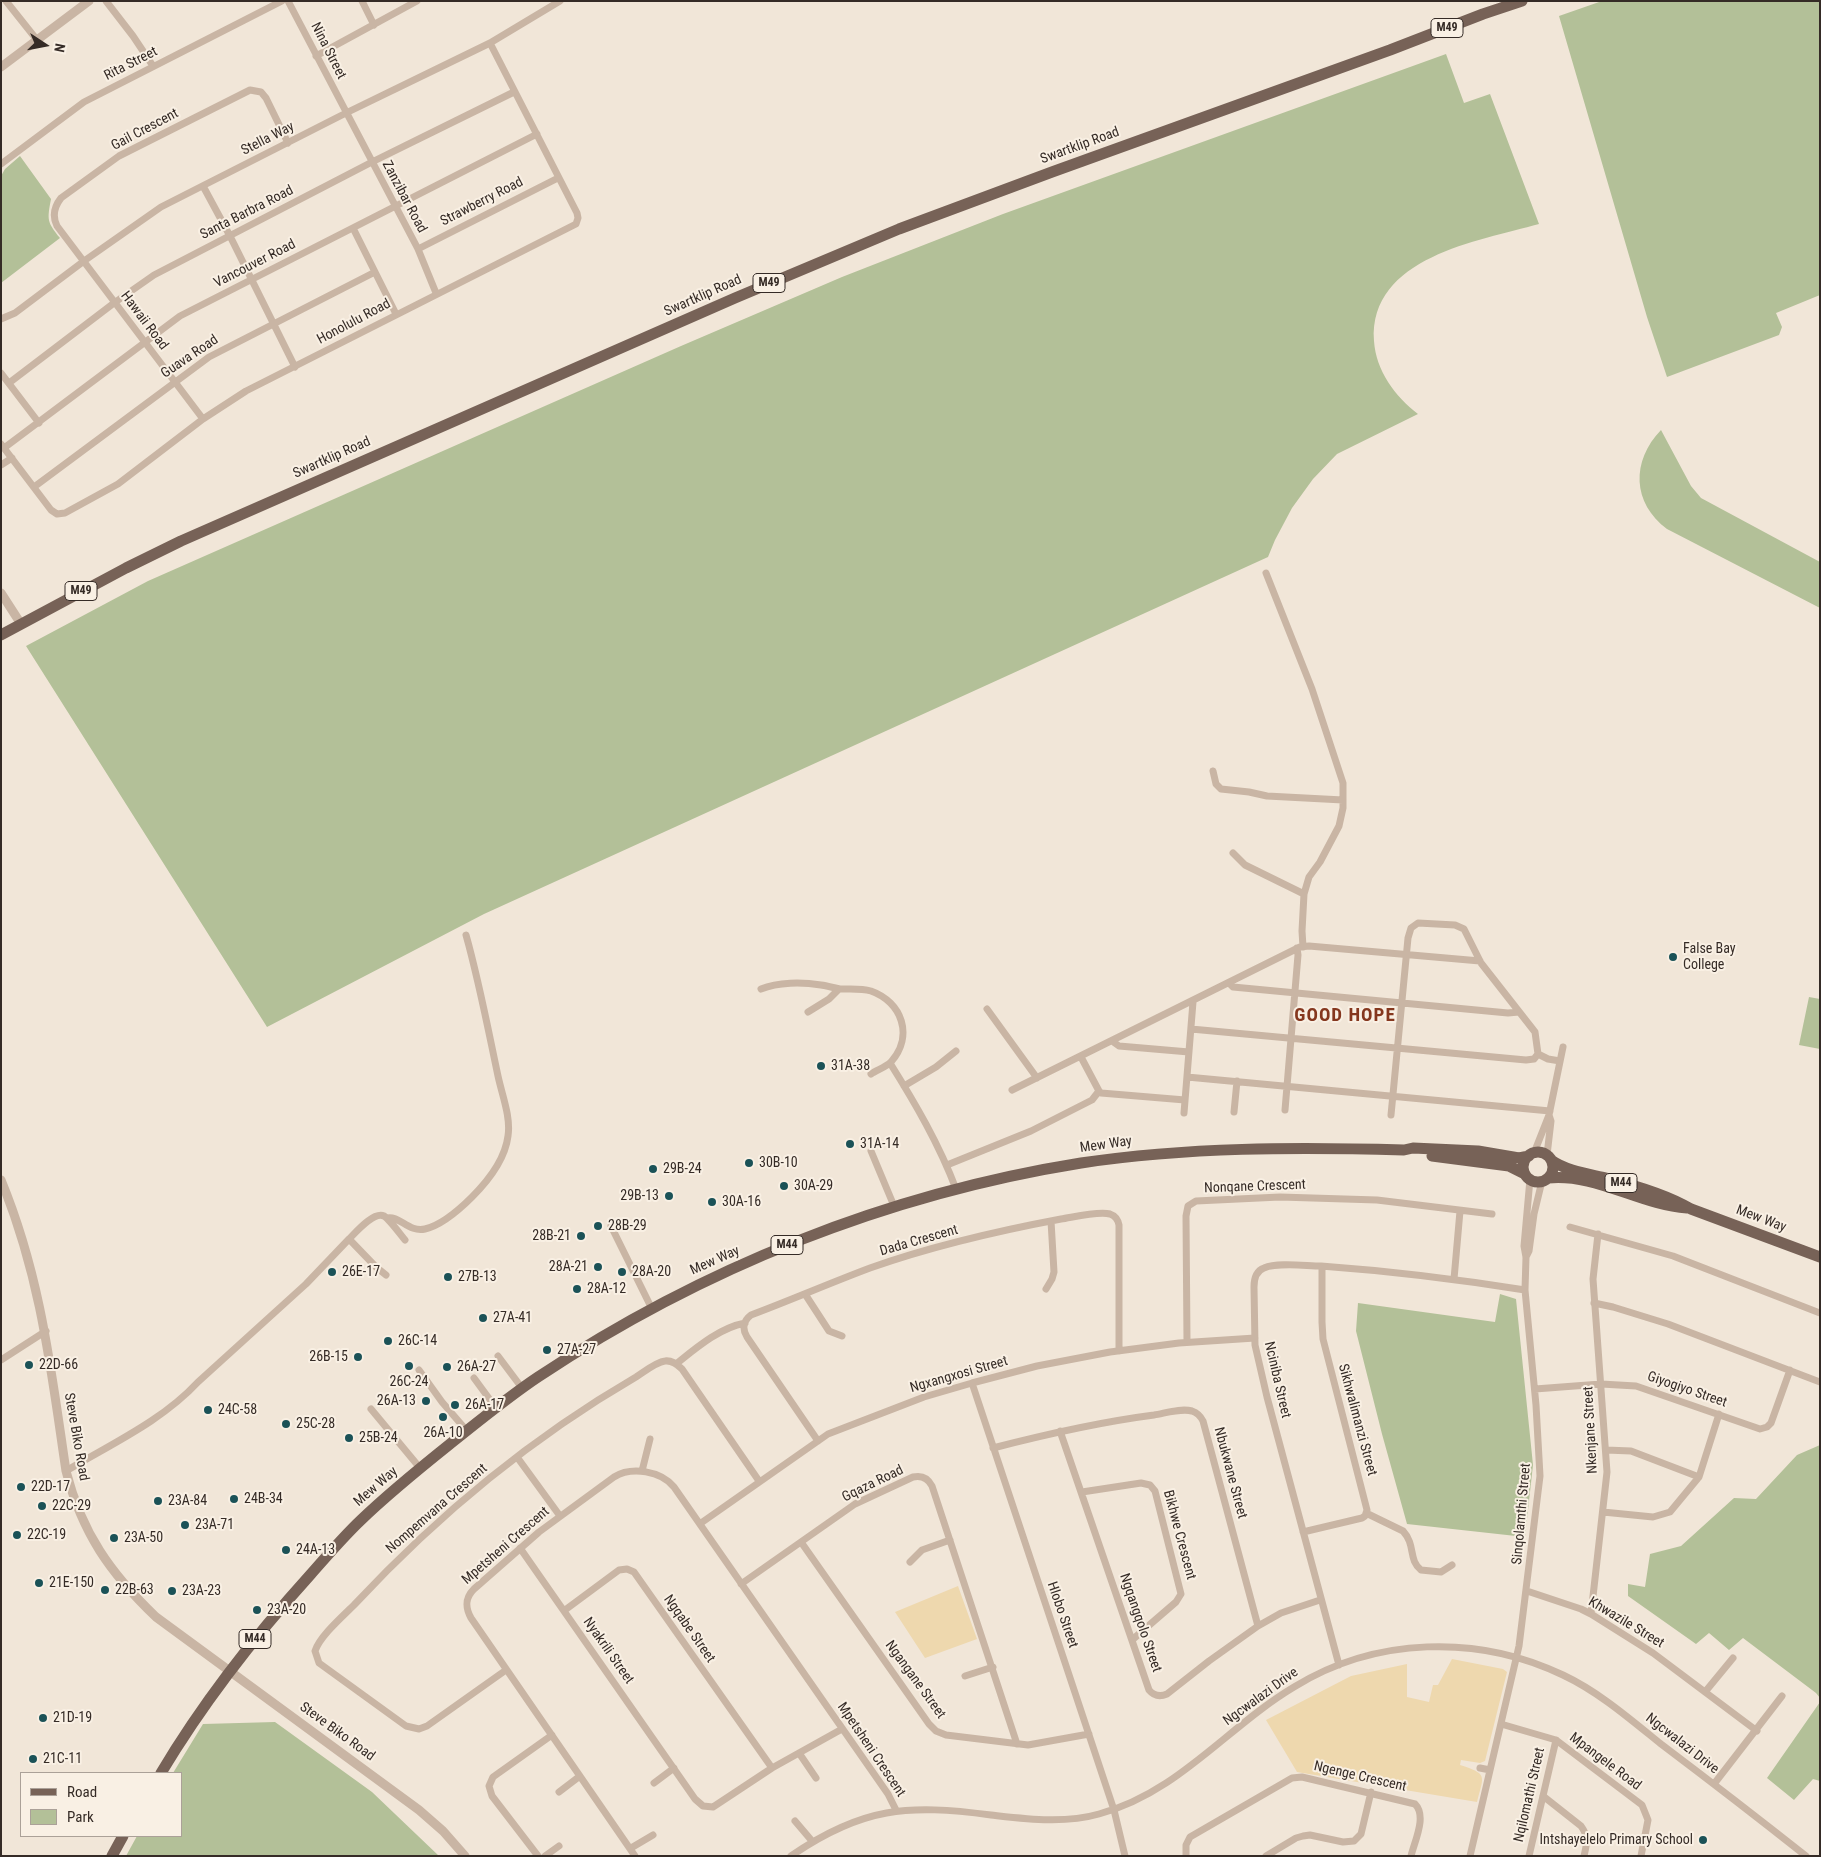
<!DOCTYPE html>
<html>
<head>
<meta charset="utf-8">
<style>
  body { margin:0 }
  #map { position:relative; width:1821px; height:1857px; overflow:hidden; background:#f1e6d8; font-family:"Roboto Condensed",sans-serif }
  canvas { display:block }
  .frame { position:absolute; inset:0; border:2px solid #352b26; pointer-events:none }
  .legend { position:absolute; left:20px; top:1772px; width:162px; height:65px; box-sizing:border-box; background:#f9f0e4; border:1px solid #aba198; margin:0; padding:6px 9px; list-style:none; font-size:15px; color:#352b26 }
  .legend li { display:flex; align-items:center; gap:10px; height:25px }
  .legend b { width:25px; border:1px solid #aba198 }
  .north { position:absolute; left:20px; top:20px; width:50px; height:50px; -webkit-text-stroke:4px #f9f0e4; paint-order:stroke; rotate:101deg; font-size:14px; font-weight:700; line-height:20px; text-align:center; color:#352b26 }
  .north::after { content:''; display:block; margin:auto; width:18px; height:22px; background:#352b26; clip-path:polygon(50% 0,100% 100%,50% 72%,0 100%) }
</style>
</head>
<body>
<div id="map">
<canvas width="1821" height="1857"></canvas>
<div class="frame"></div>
<ul class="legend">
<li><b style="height:6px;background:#776257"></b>Road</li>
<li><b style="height:14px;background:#b3c098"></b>Park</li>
</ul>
<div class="north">N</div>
</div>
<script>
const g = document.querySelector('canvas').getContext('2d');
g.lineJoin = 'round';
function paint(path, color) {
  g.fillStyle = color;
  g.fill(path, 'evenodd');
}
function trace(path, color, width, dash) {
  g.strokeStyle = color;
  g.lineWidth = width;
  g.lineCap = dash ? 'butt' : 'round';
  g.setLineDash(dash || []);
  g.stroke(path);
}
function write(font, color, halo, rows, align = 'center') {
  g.font = font + ' "Roboto Condensed",sans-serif';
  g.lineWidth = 4;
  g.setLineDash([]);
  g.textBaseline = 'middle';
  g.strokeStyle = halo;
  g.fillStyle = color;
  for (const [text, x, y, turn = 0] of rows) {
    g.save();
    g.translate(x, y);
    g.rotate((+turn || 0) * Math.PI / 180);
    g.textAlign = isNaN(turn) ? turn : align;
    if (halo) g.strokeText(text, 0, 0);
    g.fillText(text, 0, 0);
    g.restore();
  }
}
paint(new Path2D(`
  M 1602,1 L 1820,1 L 1820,295 L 1776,313 L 1782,327 L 1779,335 L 1667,377 L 1647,317 L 1559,16 Z
  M 1446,54 L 1464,103 L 1490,94 L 1539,224 C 1478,241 1369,257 1374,341 C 1376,371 1395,396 1418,414 L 1337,454 L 1313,479 L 1292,508 L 1275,540 L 1268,557 L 484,914 L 267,1027 L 26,646 L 148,581 L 681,346 L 842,277 L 1003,214 Z
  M 20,156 L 51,199 C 47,220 47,222 60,238 L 1,283 L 1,176 L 5,169 Z
  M 1661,430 L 1691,486 L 1701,498 L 1820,562 L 1820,608 L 1667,529 C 1632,503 1631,461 1661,430 Z
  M 1809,997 L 1820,999 L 1820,1049 L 1799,1045 Z
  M 1500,1294 L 1516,1299 L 1533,1465 L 1525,1537 L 1407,1524 L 1382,1434 L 1356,1331 L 1358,1303 L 1495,1322 Z
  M 1820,1445 L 1820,1698 L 1816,1693 L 1743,1638 L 1729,1650 L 1709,1633 L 1696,1644 L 1628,1596 L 1628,1584 L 1645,1587 L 1650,1554 L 1681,1546 L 1734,1498 L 1756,1499 L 1797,1455 Z
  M 1820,1702 L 1820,1781 L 1813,1779 L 1794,1800 L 1767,1778 Z
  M 275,1722 L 372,1792 L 439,1856 L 126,1856 L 137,1836 L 181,1836 L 181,1773 L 173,1773 L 203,1724 Z`), '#b3c098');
paint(new Path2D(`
  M 958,1586 L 977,1639 L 925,1658 L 895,1612 Z
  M 1452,1659 L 1503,1669 L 1507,1672 L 1485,1761 L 1480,1763 L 1461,1760 L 1460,1765 C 1488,1774 1484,1775 1477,1802 L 1297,1772 L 1266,1720 L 1351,1676 L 1407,1664 L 1407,1697 L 1429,1702 L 1433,1685 L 1438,1685 Z`), '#eed8ae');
trace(new Path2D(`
  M 6,1 L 37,40
  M 106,1 L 133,36 L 153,66
  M 288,1 L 418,249 L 436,293
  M 362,1 L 374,25
  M 316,56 L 417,1
  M 1,164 L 84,102 L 282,1
  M 203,186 L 230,236 L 295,367
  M 353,228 L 396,314
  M 418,249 L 558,178
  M 1,319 L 15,313 L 84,261 L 161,207 L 346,113 L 490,43 L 560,1
  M 1,373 L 39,423
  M 9,383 L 114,303 L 154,275 L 372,162 L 514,92
  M 203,419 L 57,226 C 52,216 54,207 61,198 L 119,156 L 250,90 L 261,92 L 266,98 L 288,143
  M 1,444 L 51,510 L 57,514 L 65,513 L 118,484 L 203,419 L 246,391 L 576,224 L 578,218 L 577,213 L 490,43
  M 4,448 L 180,316 L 537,134
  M 1,465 L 12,458
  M 34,487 L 209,357 L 375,272
  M 1266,573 L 1312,689 L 1343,783 L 1343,808 L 1339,826 L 1320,862 L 1309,877 L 1304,894 L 1302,931 L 1303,947
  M 1213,771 L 1216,784 L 1221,789 L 1249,792 L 1267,796 L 1343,800
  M 1233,853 L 1245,865 L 1304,894
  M 1229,983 L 1233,987 L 1508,1013 L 1519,1012
  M 761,989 C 778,982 802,982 821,985 C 828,986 834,988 840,989 C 851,989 861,988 871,991 C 902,1002 914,1036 891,1062 C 886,1067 877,1070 871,1074
  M 987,1009 L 1037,1078
  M 808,1012 L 829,999 L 839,989
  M 1191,1029 L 1526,1060 L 1534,1059 L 1538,1054
  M 1112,1041 L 1119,1046 L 1189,1052
  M 1081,1057 L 1099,1091 L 1101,1093 L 1185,1100
  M 890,1063 C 915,1103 939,1144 956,1189
  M 1187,1077 L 1550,1111
  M 904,1086 L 936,1067 L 956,1051
  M 1012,1090 L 1300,947 L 1309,946 L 1480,961
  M 1285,1110 L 1298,955 L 1297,948
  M 1234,1112 L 1237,1081
  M 1184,1113 L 1193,1002
  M 1391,1115 L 1408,938 L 1411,928 L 1418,923 L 1455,925 L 1464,929 L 1481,963 L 1535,1032 L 1538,1054 L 1548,1059 L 1560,1061
  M 871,1151 L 894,1206
  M 1534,1153 L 1549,1115 L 1563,1047
  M 1547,1155 L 1551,1121 L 1549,1115
  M 947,1165 L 1031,1131 L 1092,1100 L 1099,1091
  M 387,1218 C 399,1215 409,1233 425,1229 C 442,1225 460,1209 472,1197 C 489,1180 505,1160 508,1136 C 511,1117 502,1095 498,1076 C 488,1029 479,981 466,935
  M 611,1226 L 652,1309
  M 1570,1227 L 1673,1256 L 1820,1313
  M 349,1239 C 356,1232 374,1211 384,1216 C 390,1220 400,1234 405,1240
  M 1526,1257 L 1529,1251 L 1534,1214 L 1542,1181
  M 1454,1279 L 1460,1211
  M 1046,1289 L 1052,1279 L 1054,1272 L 1051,1221
  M 805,1294 L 829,1331 L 842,1336
  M 1594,1303 L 1613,1307 L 1668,1324 L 1820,1382
  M 1187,1342 L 1186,1216 L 1188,1206 L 1196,1201 L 1280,1197 L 1377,1200 L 1492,1214
  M 498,1356 L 522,1388
  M 1,1360 L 46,1331
  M 676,1364 C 696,1348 719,1328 745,1323
  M 419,1370 L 442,1402 L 467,1431
  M 474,1378 L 496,1408
  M 972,1383 L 1114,1810 L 1125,1856
  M 1535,1389 L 1601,1384 L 1636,1386 L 1760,1429 L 1767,1427 L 1771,1423 L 1790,1370
  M 371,1409 L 420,1468
  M 1060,1431 L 1149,1690 C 1154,1696 1160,1697 1167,1694 L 1209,1661 L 1258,1626 L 1281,1613 L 1320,1600
  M 818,1441 L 747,1337 C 742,1329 743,1321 751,1315 C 791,1300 830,1283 870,1268 C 932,1246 997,1231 1061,1219 C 1074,1217 1098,1211 1110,1214 C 1116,1216 1118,1220 1119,1225 L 1119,1351
  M 993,1448 C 1047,1434 1100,1422 1154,1415 C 1166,1413 1181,1408 1192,1411 C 1198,1413 1201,1417 1203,1421 L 1258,1626
  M 1606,1450 L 1631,1451 L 1699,1477
  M 517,1457 L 560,1516
  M 66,1471 C 111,1444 162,1421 198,1382 L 306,1284 L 349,1239 L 376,1267 L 386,1275
  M 642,1471 L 650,1439
  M 1082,1492 L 1141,1483 L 1150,1485 L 1155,1491 L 1181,1594 L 1176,1602 L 1132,1640
  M 1603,1512 L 1653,1517 L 1670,1512 L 1699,1477 L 1719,1414
  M 1366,1513 L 1403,1531 C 1416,1545 1408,1560 1421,1570 L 1441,1572 L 1452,1565
  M 701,1523 L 828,1434 L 924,1397 L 972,1383 L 1037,1366 L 1110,1352 L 1179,1343 L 1255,1338
  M 1303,1532 L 1362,1518 L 1365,1516 L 1367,1510 L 1323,1339 L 1322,1322 L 1322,1267
  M 801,1542 L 929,1724 L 936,1731 L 946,1735 L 1028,1745 L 1089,1734
  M 520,1548 L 695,1799 L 703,1806 L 713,1807 L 772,1768 L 842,1729
  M 910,1562 L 922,1550 L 950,1540
  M 741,1584 L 855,1504 L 913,1477 C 922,1475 928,1478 932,1486 L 1017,1744
  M 1527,1591 L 1581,1609 L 1591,1614 L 1653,1653 L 1757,1731
  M 565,1610 L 619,1570 L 627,1569 L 634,1572 L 772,1768
  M 1591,1614 L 1607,1472 L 1593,1279 L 1598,1234
  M 1339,1665 L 1267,1397 L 1255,1345 L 1254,1287 C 1254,1279 1256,1271 1264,1268 C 1278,1262 1306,1266 1321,1266 C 1390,1271 1456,1279 1525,1290
  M 506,1670 L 427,1726 L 419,1729 L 406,1726 L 319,1663 L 315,1651 C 320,1636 342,1617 354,1605 C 436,1517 531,1438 636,1377 C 644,1372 656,1362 665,1361 C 672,1360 677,1364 682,1369 L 759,1481
  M 965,1676 L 993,1667
  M 1705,1692 L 1733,1658
  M 1501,1724 L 1556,1740 L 1642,1805 L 1648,1820 L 1641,1856
  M 799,1753 L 816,1778
  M 1480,1768 L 1490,1770
  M 654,1783 L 674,1768
  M 1714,1784 L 1782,1696
  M 559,1792 L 580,1776
  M 1543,1796 L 1581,1826 C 1589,1837 1587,1843 1584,1856
  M 795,1821 L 812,1841
  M 631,1848 L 653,1835
  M 538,1856 L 492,1796 L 489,1786 L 493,1777 L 552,1735
  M 545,1856 L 559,1846
  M 635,1856 L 471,1618 C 465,1607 465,1598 474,1589 L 539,1532 L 614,1477 C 632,1466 661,1471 674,1487 L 888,1794 L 896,1810
  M 791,1856 C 862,1807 908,1804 991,1815 C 1027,1819 1064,1824 1099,1814 C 1178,1793 1227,1727 1294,1687 C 1375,1637 1478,1634 1563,1675 C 1599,1692 1630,1719 1661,1744 C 1710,1781 1758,1818 1806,1856
  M 1186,1856 L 1186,1845 L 1190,1837 L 1292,1778 L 1302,1777 L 1415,1804 C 1427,1816 1415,1840 1411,1856
  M 1266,1856 L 1296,1838 L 1303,1836 L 1310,1835 L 1343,1842 L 1354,1841 L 1361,1834 L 1371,1792
  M 1470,1856 L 1519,1646 L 1540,1476 L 1536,1405 L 1525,1290 L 1526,1257 L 1524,1246 L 1530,1179
  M 1529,1856 L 1556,1740`), '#c9b5a4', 7);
trace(new Path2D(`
  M 1,67 L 89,1
  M 1,593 L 21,624
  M 1,1180 C 41,1277 51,1370 66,1471 C 82,1533 110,1573 156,1617 L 419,1810 L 443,1831 L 465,1856`), '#c9b5a4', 9);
trace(new Path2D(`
  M 1,635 L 126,568 L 181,541 L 735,298 L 899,229 L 1052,172 L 1390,50 L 1483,14 L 1522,1
  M1523 1167a15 15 0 1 1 30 0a15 15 0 1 1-30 0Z
  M 1432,1156 L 1509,1166 L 1525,1174
  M 1551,1160 C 1566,1171 1589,1174 1606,1178 C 1634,1185 1666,1194 1691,1209 L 1820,1257
  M 1548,1178 C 1596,1173 1640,1205 1687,1208
  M 161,1773 C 204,1701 255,1636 311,1574 C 327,1556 343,1537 361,1520 C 389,1493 420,1468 450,1444 C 479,1421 508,1397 538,1377 C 702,1268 887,1194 1081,1163 C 1188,1147 1296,1147 1404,1150 L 1413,1148 L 1478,1151 L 1519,1158 L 1529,1156
  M 112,1856 L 123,1836`), '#776257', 11);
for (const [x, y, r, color] of [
  [1673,957,5,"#1b5257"],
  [821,1066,5,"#1b5257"],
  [850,1144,5,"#1b5257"],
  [749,1163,5,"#1b5257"],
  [653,1169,5,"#1b5257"],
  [784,1186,5,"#1b5257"],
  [669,1196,5,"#1b5257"],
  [712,1202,5,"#1b5257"],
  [598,1226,5,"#1b5257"],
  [581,1236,5,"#1b5257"],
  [598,1267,5,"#1b5257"],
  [332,1272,5,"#1b5257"],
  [622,1272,5,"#1b5257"],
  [448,1277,5,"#1b5257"],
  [577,1289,5,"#1b5257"],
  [483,1318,5,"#1b5257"],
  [388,1341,5,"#1b5257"],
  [547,1350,5,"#1b5257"],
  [358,1357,5,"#1b5257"],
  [29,1365,5,"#1b5257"],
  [409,1366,5,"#1b5257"],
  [447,1367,5,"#1b5257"],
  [426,1401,5,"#1b5257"],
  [455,1405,5,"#1b5257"],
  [208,1410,5,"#1b5257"],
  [443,1417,5,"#1b5257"],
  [286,1424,5,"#1b5257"],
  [349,1438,5,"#1b5257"],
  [21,1487,5,"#1b5257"],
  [234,1499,5,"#1b5257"],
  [158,1501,5,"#1b5257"],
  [42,1506,5,"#1b5257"],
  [185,1525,5,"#1b5257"],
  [17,1535,5,"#1b5257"],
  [114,1538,5,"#1b5257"],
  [286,1550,5,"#1b5257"],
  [39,1583,5,"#1b5257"],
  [105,1590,5,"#1b5257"],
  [172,1591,5,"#1b5257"],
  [257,1610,5,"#1b5257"],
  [43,1718,5,"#1b5257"],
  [33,1759,5,"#1b5257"],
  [1703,1840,5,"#1b5257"]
]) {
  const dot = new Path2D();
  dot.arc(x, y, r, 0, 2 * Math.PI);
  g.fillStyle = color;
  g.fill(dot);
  trace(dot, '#f9f0e4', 2);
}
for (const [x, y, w] of [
  [1447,28,32],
  [769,283,32],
  [81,591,32],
  [1621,1183,32],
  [787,1245,32],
  [255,1639,32]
]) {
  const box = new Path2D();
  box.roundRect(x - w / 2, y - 9.5, w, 19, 4);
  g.fillStyle = '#f9f0e4';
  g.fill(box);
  trace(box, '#352b26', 1);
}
write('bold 12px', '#352b26', null, [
  ["M49",1447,28],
  ["M49",769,283],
  ["M49",81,591],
  ["M44",1621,1183],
  ["M44",787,1245],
  ["M44",255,1639]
]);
write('14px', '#352b26', '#f9f0e4', [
  ["Nina Street",328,51,63],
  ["Rita Street",131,64,-27],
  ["Gail Crescent",145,130,-28],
  ["Stella Way",268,139,-27],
  ["Swartklip Road",1080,146,-20],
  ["Zanzibar Road",404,197,62],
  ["Strawberry Road",482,202,-27],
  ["Santa Barbra Road",247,213,-27],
  ["Vancouver Road",255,264,-27],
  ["Swartklip Road",703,296,-24],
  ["Hawaii Road",144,321,53],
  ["Honolulu Road",354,322,-28],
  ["Guava Road",190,357,-34],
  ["Swartklip Road",332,458,-24],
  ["Mew Way",1106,1145,-8],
  ["Nonqane Crescent",1255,1187,-2],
  ["Mew Way",1761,1219,21],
  ["Dada Crescent",919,1241,-16],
  ["Mew Way",715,1261,-24],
  ["Ngxangxosi Street",959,1375,-16],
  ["Nciniba Street",1277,1380,77],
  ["Giyogiyo Street",1687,1390,19],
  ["Sikhwalimanzi Street",1357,1420,75],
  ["Nkenjane Street",1591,1430,-93],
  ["Steve Biko Road",76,1437,80],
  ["Nbukwane Street",1230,1473,75],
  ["Gqaza Road",873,1484,-26],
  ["Mew Way",376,1487,-41],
  ["Nompemvana Crescent",437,1509,-41],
  ["Sinqolamthi Street",1522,1514,-85],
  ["Bikhwe Crescent",1179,1535,75],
  ["Mpetsheni Crescent",506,1546,-41],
  ["Hlobo Street",1062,1615,71],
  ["Ngqangqolo Street",1140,1623,71],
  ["Khwazile Street",1626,1623,31],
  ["Ngqabe Street",689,1629,55],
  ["Nyakrili Street",608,1651,55],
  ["Ngangane Street",915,1680,54],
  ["Ngcwalazi Drive",1261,1697,-36],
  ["Steve Biko Road",337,1732,36],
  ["Ngcwalazi Drive",1682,1744,38],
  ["Mpetsheni Crescent",871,1750,56],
  ["Mpangele Road",1605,1762,37],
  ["Ngenge Crescent",1360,1777,13],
  ["Nqilomathi Street",1530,1795,-77]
]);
write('14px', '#352b26', '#f9f0e4', [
  ["False Bay",1683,949],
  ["College",1683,965],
  ["31A-38",831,1066],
  ["31A-14",860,1144],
  ["30B-10",759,1163],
  ["29B-24",663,1169],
  ["30A-29",794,1186],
  ["29B-13",659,1196,"right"],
  ["30A-16",722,1202],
  ["28B-29",608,1226],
  ["28B-21",571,1236,"right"],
  ["28A-21",588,1267,"right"],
  ["26E-17",342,1272],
  ["28A-20",632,1272],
  ["27B-13",458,1277],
  ["28A-12",587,1289],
  ["27A-41",493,1318],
  ["26C-14",398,1341],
  ["27A-27",557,1350],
  ["26B-15",348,1357,"right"],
  ["22D-66",39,1365],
  ["26A-27",457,1367],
  ["26C-24",409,1382,"center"],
  ["26A-13",416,1401,"right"],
  ["26A-17",465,1405],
  ["24C-58",218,1410],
  ["25C-28",296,1424],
  ["26A-10",443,1433,"center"],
  ["25B-24",359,1438],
  ["22D-17",31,1487],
  ["24B-34",244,1499],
  ["23A-84",168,1501],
  ["22C-29",52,1506],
  ["23A-71",195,1525],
  ["22C-19",27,1535],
  ["23A-50",124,1538],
  ["24A-13",296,1550],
  ["21E-150",49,1583],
  ["22B-63",115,1590],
  ["23A-23",182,1591],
  ["23A-20",267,1610],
  ["21D-19",53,1718],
  ["21C-11",43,1759],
  ["Intshayelelo Primary School",1693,1840,"right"]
], 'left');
g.letterSpacing = '1px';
write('bold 19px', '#85371e', '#f9f0e4', [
  ["GOOD HOPE",1345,1016]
]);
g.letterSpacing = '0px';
</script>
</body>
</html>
